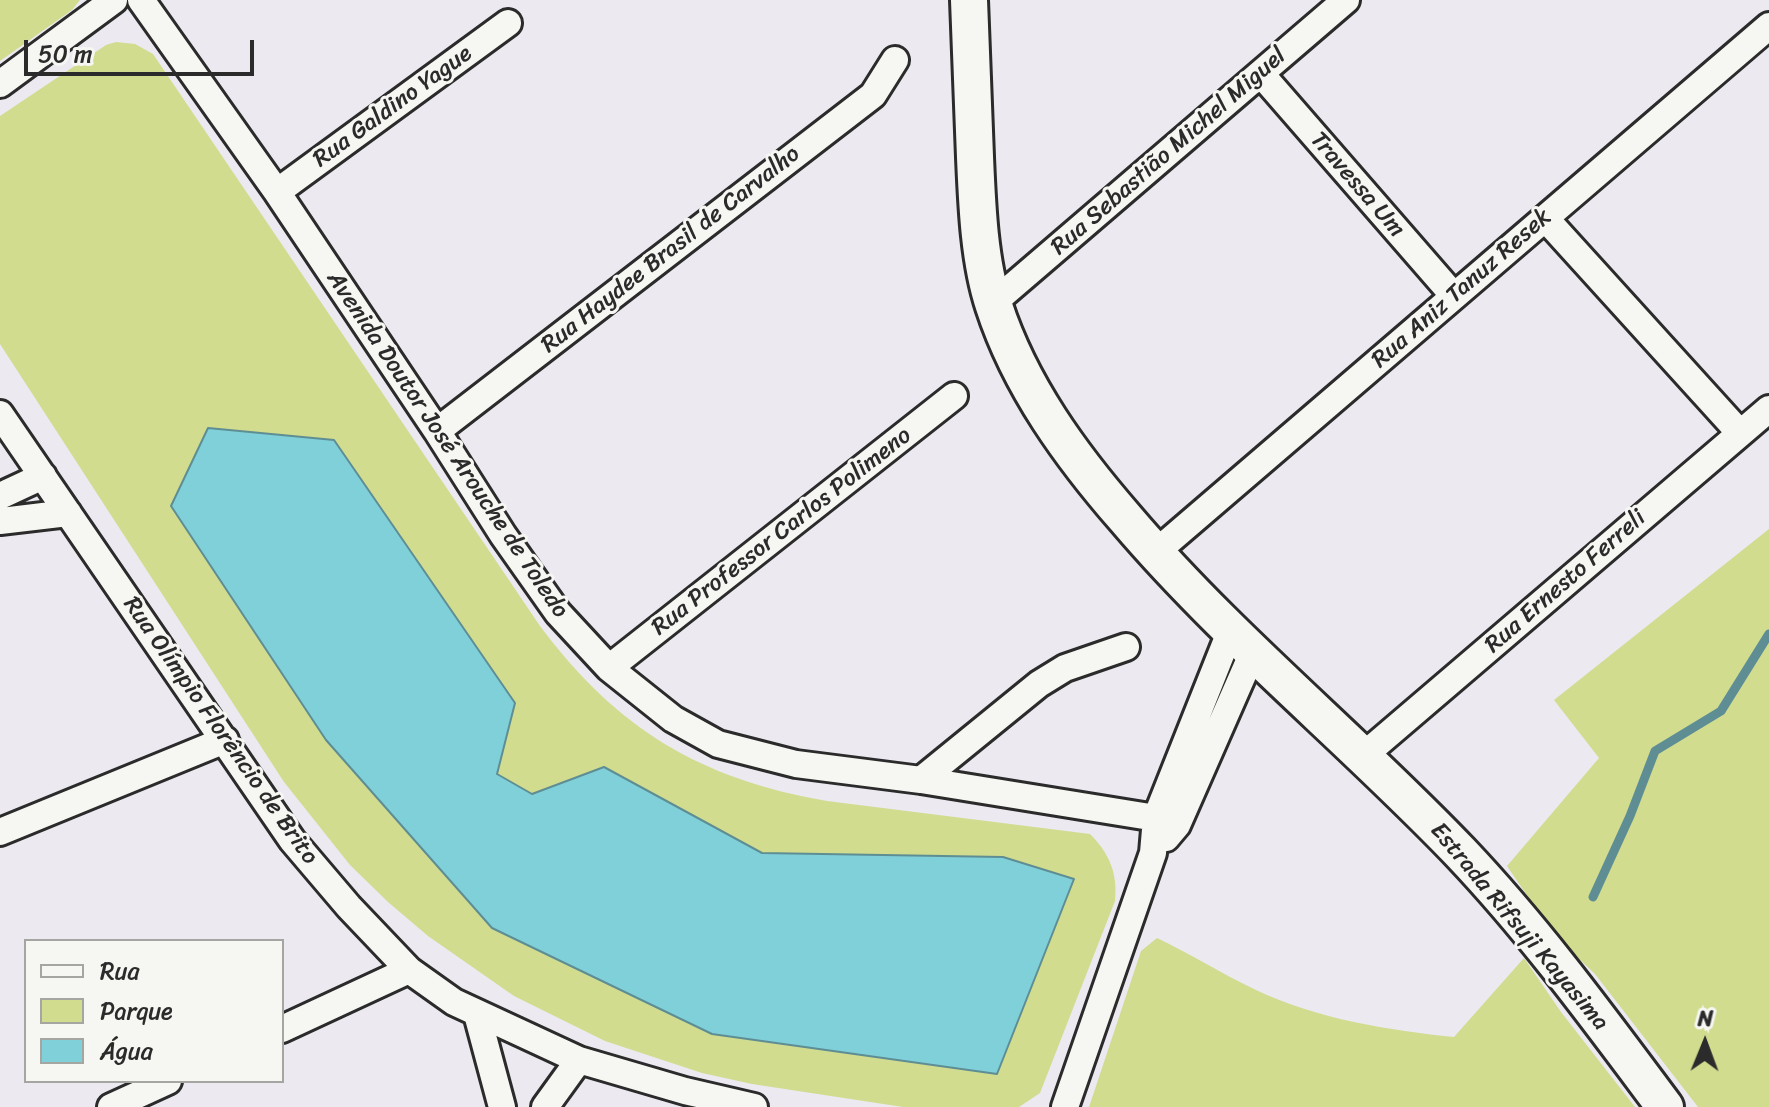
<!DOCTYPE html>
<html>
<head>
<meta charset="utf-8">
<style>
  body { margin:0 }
  #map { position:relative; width:1769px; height:1107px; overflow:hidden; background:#ece9f0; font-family:Sriracha,sans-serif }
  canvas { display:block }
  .legend { position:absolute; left:24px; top:939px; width:260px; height:144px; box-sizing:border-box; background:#f6f6f2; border:2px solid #a5a5a2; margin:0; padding:10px 14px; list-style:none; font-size:24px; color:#2b2b2b }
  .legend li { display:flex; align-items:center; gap:16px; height:40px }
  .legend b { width:40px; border:2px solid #a5a5a2 }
  .north { position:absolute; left:1665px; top:1003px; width:80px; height:80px; -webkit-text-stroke:6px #f6f6f2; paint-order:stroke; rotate:1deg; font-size:22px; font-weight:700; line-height:32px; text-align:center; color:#2b2b2b }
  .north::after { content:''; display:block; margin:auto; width:28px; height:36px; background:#2b2b2b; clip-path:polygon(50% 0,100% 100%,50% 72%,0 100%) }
  .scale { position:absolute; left:24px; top:40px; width:230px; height:36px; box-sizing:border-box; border:4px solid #2b2b2b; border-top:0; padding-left:10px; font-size:24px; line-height:28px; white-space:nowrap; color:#2b2b2b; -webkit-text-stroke:6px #f6f6f2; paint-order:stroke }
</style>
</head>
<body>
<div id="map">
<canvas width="1769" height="1107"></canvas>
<ul class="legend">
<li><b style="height:10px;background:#f6f6f2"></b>Rua</li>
<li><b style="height:22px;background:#d1dc8f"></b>Parque</li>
<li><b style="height:22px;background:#80d0da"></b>Água</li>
</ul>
<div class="north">N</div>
<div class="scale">50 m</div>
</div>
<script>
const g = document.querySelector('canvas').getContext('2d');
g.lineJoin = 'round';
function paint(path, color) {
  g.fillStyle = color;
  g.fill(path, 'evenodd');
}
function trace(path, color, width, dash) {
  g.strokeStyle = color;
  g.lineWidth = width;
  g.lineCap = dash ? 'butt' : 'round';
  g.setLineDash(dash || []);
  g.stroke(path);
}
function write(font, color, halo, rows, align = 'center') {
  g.font = font + ' Sriracha,sans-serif';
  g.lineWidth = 6;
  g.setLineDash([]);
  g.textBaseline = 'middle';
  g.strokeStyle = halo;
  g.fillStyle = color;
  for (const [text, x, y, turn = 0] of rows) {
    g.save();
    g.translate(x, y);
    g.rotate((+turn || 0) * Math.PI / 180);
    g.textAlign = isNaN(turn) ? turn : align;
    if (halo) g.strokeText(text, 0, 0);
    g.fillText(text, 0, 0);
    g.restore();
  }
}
paint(new Path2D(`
  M 0,0 L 80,0 L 72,10 L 0,61 Z
  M 116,42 L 135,44 L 153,54 L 540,626 C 617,729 700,779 827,801 L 1090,834 C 1109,853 1118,873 1115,901 L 1040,1093 L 1019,1107 L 903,1107 L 752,1084 L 702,1073 L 605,1041 L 514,996 L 428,936 L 388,902 L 350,865 L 284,782 L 0,344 L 0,116 L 106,45 Z
  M 1769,529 L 1769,1107 L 1698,1107 L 1595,974 L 1554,935 L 1507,866 L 1599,758 L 1554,700 Z
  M 1157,938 C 1191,954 1222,974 1256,990 C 1317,1019 1387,1030 1454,1037 L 1524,958 L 1561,1012 L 1635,1107 L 1089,1107 L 1141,951 Z`), '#d1dc8f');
const water = new Path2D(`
  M 208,428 L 334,440 L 515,703 L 497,774 L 532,794 L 604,767 L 762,853 L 1003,857 L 1074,879 L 997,1074 L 712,1034 L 492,928 L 326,740 L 171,506 Z`);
paint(water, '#80d0da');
trace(water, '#5e8e94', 2);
trace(new Path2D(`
  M 1593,897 L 1630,816 L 1655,751 L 1721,711 L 1769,634`), '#5e8e94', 9);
const street = new Path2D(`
  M 141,0 L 277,192 L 437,431 L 503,535 L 558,613 L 609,668 L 673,719 L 718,744 L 796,764 L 921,780 L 1156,818 L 1177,825
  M 1261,74 L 1454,296
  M 0,84 L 114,0
  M 277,192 L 508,23
  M 1545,218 L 1740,433
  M 993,303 L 1346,0
  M 0,414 L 292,840 L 349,907 L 409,970 L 454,1002 L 579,1060 L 685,1091 L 754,1107
  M 437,431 L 873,95 L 895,60
  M 0,496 L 43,476
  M 0,521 L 68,513
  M 1155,553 L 1769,26
  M 609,668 L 954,396
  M 1363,756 L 1769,409
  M 921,780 L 1039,684 L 1065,668 L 1126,647
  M 0,832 L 225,740
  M 1166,838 L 1177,825 L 1253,652
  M 477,1014 L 502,1107
  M 282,1029 L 409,970
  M 111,1107 L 168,1081
  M 545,1107 L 579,1060
  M 1065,1107 L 1153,853 L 1156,818 L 1230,632`);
const secondary = new Path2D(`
  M 969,0 C 971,52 973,105 975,157 C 977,204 979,261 994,306 C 1020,386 1071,456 1126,519 C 1228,639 1351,738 1460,852 C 1535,931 1600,1020 1665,1107`);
trace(street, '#2b2b2b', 32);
trace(secondary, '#2b2b2b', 42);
trace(street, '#f6f6f2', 26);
trace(secondary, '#f6f6f2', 36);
write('24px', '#2b2b2b', '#f6f6f2', [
  ["Rua Galdino Yague",393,107,-36],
  ["Rua Sebastião Michel Miguel",1169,152,-41],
  ["Travessa Um",1357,185,49],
  ["Rua Haydee Brasil de Carvalho",671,250,-38],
  ["Rua Aniz Tanuz Resek",1462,289,-41],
  ["Avenida Doutor José Arouche de Toledo",447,445,56],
  ["Rua Professor Carlos Polimeno",782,532,-38],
  ["Rua Ernesto Ferreli",1566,582,-41],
  ["Rua Olímpio Florêncio de Brito",220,731,55],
  ["Estrada Rifsuji Kayasima",1519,927,50]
]);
</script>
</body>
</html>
